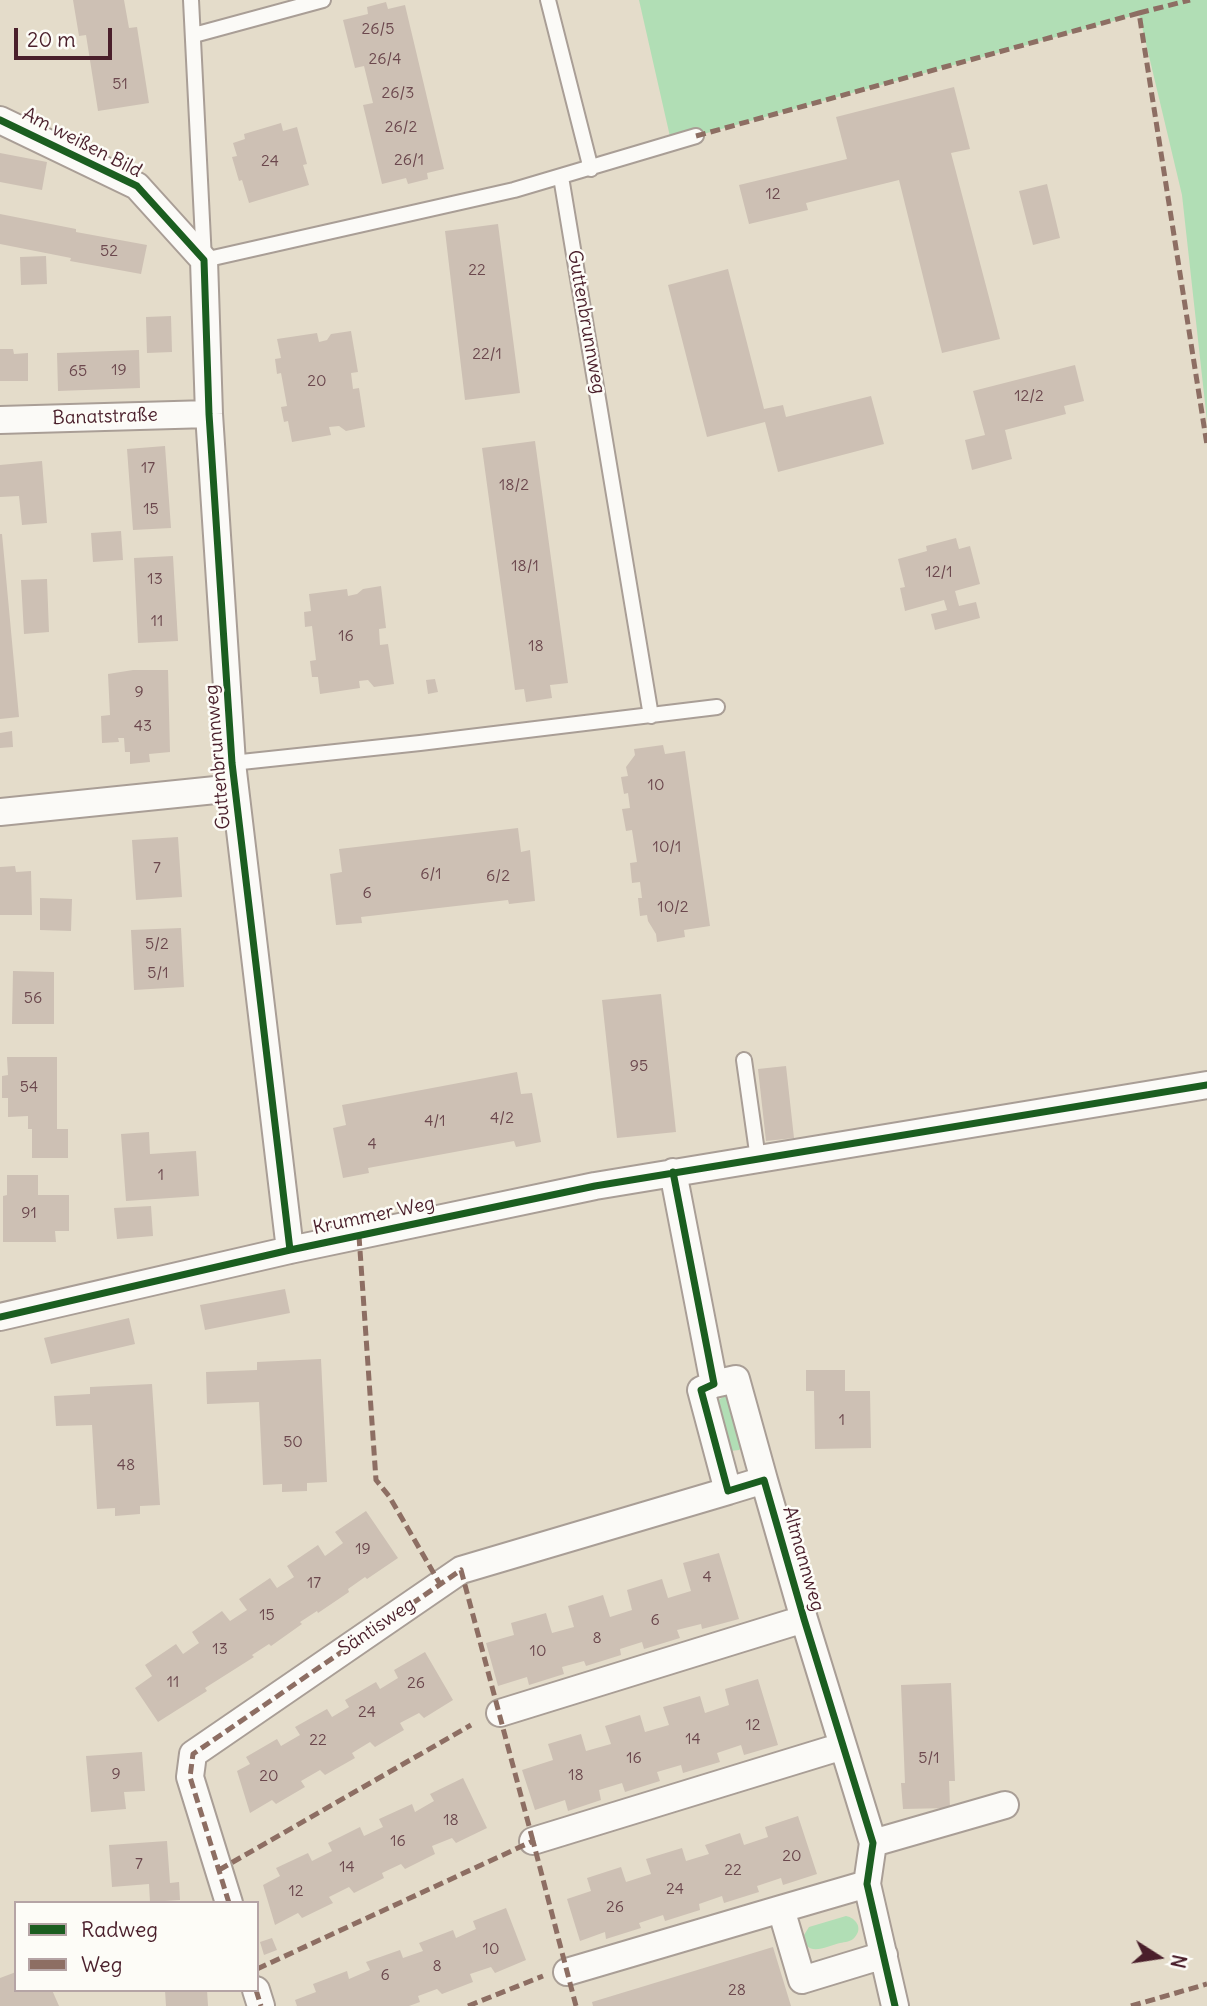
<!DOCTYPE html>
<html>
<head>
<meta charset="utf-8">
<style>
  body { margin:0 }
  #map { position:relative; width:1207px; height:2006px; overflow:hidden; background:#e4dcca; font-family:Delius,sans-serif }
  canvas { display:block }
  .legend { position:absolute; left:14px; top:1901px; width:245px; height:91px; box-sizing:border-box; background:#fdfcf7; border:2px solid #b5a4a5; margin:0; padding:9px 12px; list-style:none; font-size:21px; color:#4a1f2b }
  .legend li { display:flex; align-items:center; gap:14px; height:35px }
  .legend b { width:35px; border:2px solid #b5a4a5 }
  .north { position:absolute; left:1123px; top:1922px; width:70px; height:70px; -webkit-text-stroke:5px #fdfcf7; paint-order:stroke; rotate:102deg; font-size:19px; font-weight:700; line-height:28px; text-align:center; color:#4a1f2b }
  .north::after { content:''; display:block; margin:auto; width:24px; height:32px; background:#4a1f2b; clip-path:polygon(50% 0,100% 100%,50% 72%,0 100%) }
  .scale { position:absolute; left:14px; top:28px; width:98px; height:32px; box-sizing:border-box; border:4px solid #4a1f2b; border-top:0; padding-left:9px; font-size:21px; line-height:24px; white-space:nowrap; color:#4a1f2b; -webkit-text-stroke:5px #fdfcf7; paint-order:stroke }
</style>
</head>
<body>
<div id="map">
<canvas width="1207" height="2006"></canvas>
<ul class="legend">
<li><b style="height:9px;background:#1b5e20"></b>Radweg</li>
<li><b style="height:9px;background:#8d6e63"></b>Weg</li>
</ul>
<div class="north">N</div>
<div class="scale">20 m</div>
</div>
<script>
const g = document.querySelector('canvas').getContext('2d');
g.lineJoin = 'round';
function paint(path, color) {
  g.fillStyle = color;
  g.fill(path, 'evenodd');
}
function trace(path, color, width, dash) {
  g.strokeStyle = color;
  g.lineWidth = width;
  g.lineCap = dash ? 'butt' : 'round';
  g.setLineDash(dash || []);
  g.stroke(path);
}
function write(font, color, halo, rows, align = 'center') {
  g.font = font + ' Delius,sans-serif';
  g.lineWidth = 5;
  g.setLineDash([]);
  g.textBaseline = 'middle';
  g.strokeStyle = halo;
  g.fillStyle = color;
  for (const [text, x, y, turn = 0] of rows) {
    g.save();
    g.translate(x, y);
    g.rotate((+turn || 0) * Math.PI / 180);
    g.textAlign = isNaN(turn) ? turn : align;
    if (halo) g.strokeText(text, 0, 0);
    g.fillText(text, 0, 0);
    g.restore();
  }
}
paint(new Path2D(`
  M 639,0 L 1207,0 L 1207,421 L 1182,195 L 1139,14 L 696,136 L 671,141 Z
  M 725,1396 L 730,1397 L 743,1447 L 739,1450 L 730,1451 L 715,1402 Z
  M 846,1916 C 856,1918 863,1928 855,1937 C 851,1942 845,1942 840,1943 C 826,1947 804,1958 804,1935 L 809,1927 Z`), '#b1deb5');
paint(new Path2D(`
  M 73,0 L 124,0 L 129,28 L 137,27 L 149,103 L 98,111 L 86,35 L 79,36 Z
  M 386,2 L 388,9 L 405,5 L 444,169 L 427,173 L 428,179 L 408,184 L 406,178 L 382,184 L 363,105 L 373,103 L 364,66 L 355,68 L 343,20 L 368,14 L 367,7 Z
  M 954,87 L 970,149 L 951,153 L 1000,339 L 942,353 L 899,180 L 806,203 L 808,210 L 749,224 L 739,185 L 847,159 L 836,117 Z
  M 281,123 L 283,131 L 297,127 L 307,164 L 303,165 L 309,185 L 249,203 L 242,180 L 239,181 L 232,157 L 237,156 L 233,143 L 245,139 L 244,134 Z
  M 0,153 L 47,162 L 42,190 L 0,182 Z
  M 1047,184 L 1060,238 L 1033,245 L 1019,191 Z
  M 0,214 L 76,229 L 76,232 L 147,245 L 141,274 L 70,261 L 71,258 L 0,244 Z
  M 498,224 L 520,393 L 465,400 L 445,231 Z
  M 46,256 L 47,284 L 21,285 L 20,257 Z
  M 728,269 L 764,409 L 783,405 L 786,417 L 871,396 L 884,444 L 778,472 L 765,422 L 707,437 L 668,285 Z
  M 171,316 L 172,352 L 147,353 L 146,317 Z
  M 351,331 L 358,372 L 351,373 L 353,389 L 359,388 L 365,427 L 346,431 L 339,426 L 329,427 L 331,435 L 292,442 L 288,421 L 284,422 L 281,407 L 287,406 L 281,373 L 277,374 L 275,359 L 281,358 L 277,339 L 317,333 L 319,342 L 327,340 L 331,334 Z
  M 0,349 L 13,349 L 14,354 L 28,353 L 28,381 L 0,381 Z
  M 139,350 L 140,388 L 58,391 L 57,353 Z
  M 1075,365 L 1084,401 L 1064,406 L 1066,414 L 1005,430 L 1012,459 L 972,470 L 965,440 L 985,435 L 973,391 Z
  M 535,441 L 568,683 L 550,685 L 552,698 L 526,702 L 524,689 L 515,690 L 482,448 Z
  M 165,446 L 171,528 L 133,530 L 127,449 Z
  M 42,461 L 47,523 L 22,525 L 19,496 L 0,497 L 0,465 Z
  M 121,531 L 123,560 L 93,562 L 91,533 Z
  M 0,534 L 2,534 L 19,717 L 0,719 Z
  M 956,538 L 959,549 L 970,546 L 980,584 L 955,591 L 959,606 L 976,602 L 980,618 L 935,630 L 931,614 L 947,610 L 944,600 L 905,611 L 900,588 L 905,587 L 898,559 L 927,551 L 926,546 Z
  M 173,556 L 178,641 L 138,643 L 134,558 Z
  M 47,579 L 49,632 L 24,634 L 21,580 Z
  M 381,586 L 386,628 L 379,629 L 380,645 L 388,644 L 394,684 L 374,687 L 368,680 L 359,681 L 360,688 L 320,694 L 318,677 L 312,677 L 310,661 L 316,660 L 312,626 L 305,627 L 304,612 L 311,611 L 309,594 L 347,589 L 348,596 L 357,594 L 363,589 Z
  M 133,670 L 168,670 L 170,752 L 149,754 L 150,762 L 130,764 L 130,752 L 125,752 L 124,738 L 118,738 L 119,742 L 102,743 L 101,716 L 110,715 L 108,674 Z
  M 435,679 L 438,692 L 428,694 L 426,680 Z
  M 12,731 L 13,747 L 0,748 L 0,733 Z
  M 663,745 L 665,754 L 685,751 L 710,926 L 684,930 L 685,937 L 657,942 L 656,934 L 648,921 L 647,915 L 640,916 L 638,898 L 642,898 L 640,882 L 632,883 L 630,863 L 637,862 L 632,830 L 626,831 L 622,809 L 630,808 L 628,793 L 624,794 L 621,777 L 628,776 L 626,767 L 635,755 L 634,749 Z
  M 518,828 L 521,852 L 530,850 L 535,901 L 509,904 L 508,900 L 361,917 L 362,923 L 336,925 L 330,874 L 342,872 L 339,849 Z
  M 178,837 L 182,897 L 136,900 L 132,840 Z
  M 15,866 L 16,872 L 31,871 L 32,915 L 0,915 L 0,867 Z
  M 40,898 L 72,899 L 71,931 L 40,930 Z
  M 181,928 L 184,987 L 134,990 L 131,930 Z
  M 13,971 L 54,972 L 54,1024 L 12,1024 Z
  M 661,994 L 676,1132 L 617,1138 L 602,1000 Z
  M 7,1057 L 57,1057 L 57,1129 L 68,1129 L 68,1158 L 32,1158 L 32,1129 L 28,1129 L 28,1116 L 8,1117 L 8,1098 L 2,1098 L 2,1076 L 8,1075 Z
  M 786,1066 L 794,1138 L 766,1141 L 758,1069 Z
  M 517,1072 L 521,1094 L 532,1093 L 541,1142 L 516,1147 L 514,1141 L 368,1168 L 369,1173 L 343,1178 L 333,1128 L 346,1125 L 342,1105 Z
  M 149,1132 L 150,1154 L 196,1151 L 199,1196 L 126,1201 L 121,1134 Z
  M 7,1175 L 38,1175 L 38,1195 L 69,1195 L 69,1231 L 55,1231 L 56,1242 L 3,1242 L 3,1196 L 7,1195 Z
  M 151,1206 L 153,1236 L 117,1239 L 114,1208 Z
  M 285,1289 L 290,1313 L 205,1330 L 200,1305 Z
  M 129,1318 L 135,1344 L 51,1364 L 44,1338 Z
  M 321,1359 L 327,1482 L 307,1483 L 307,1491 L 282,1492 L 282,1484 L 263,1485 L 259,1402 L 207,1404 L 206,1372 L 257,1370 L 257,1362 Z
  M 806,1370 L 845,1370 L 845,1391 L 870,1391 L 871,1448 L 815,1449 L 814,1391 L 806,1391 Z
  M 152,1384 L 160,1505 L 140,1506 L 140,1514 L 115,1516 L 115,1508 L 97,1509 L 92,1425 L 56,1426 L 54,1396 L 90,1394 L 90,1387 Z
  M 366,1511 L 398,1558 L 367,1579 L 365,1577 L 348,1589 L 349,1592 L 318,1613 L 317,1611 L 300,1622 L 302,1624 L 271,1646 L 269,1644 L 252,1655 L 254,1657 L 205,1688 L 207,1691 L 158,1722 L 135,1688 L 152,1676 L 145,1665 L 176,1644 L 183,1654 L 199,1643 L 192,1632 L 222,1611 L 230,1621 L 247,1610 L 239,1599 L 270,1578 L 277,1588 L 294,1577 L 287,1566 L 318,1545 L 325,1556 L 343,1543 L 335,1532 Z
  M 719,1553 L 739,1619 L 702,1629 L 701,1624 L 677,1630 L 680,1638 L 644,1649 L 642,1642 L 620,1649 L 621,1655 L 586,1666 L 584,1661 L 562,1667 L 564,1674 L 529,1685 L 527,1677 L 498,1686 L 486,1643 L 514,1635 L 511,1623 L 546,1613 L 552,1633 L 574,1627 L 568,1606 L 603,1595 L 610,1617 L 632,1610 L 627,1590 L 662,1579 L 668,1598 L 691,1591 L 683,1563 Z
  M 425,1652 L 453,1700 L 424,1718 L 419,1713 L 400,1723 L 404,1730 L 375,1747 L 370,1742 L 352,1753 L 355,1758 L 325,1775 L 320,1770 L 301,1781 L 305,1787 L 276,1804 L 272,1800 L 250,1813 L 237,1771 L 250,1764 L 246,1757 L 277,1739 L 281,1746 L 300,1735 L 295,1727 L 327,1709 L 332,1717 L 349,1707 L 345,1700 L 376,1682 L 380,1689 L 398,1678 L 394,1670 Z
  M 758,1679 L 778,1745 L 744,1755 L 741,1745 L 717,1753 L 720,1762 L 683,1773 L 681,1765 L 657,1772 L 660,1781 L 625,1792 L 622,1783 L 599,1790 L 601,1800 L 568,1811 L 565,1800 L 535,1810 L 522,1770 L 553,1760 L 548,1744 L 581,1734 L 586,1751 L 611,1744 L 605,1726 L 640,1715 L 645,1732 L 669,1725 L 663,1707 L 700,1696 L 705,1713 L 729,1705 L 725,1689 Z
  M 951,1683 L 955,1781 L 949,1781 L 950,1808 L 903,1809 L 901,1783 L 905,1783 L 901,1685 Z
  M 142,1752 L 145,1791 L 124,1792 L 126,1809 L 91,1812 L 86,1756 Z
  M 463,1778 L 487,1828 L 456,1843 L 452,1838 L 432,1846 L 435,1854 L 405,1869 L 401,1864 L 382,1873 L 384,1878 L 354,1893 L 349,1887 L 329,1897 L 333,1903 L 302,1918 L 298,1913 L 275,1925 L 263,1885 L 280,1876 L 276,1868 L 308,1853 L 312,1861 L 332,1851 L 328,1843 L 360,1827 L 364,1836 L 383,1827 L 379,1819 L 412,1804 L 415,1812 L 434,1801 L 430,1794 Z
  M 798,1816 L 817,1874 L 783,1885 L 781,1878 L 757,1886 L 759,1892 L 724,1903 L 722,1896 L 699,1904 L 700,1910 L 665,1921 L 663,1915 L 639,1923 L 641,1928 L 606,1939 L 605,1932 L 580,1941 L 567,1899 L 591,1891 L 587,1878 L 621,1867 L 626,1882 L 651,1874 L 646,1859 L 682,1848 L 686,1861 L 709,1854 L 705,1845 L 740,1833 L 744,1845 L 768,1837 L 765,1827 Z
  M 167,1841 L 170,1883 L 179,1882 L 180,1900 L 150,1902 L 149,1884 L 112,1887 L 109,1845 Z
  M 506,1908 L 526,1960 L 495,1973 L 491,1967 L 470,1974 L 473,1982 L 442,1994 L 437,1989 L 418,1996 L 420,2002 L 409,2006 L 297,2006 L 295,2000 L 316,1992 L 313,1984 L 347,1971 L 349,1979 L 370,1970 L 366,1962 L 400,1950 L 403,1958 L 423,1951 L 419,1943 L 453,1930 L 456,1938 L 476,1929 L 473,1921 Z
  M 272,1938 L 277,1950 L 264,1955 L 260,1942 Z
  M 773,1947 L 791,2006 L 593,2006 L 592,2002 Z
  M 16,1972 L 16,1990 L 52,1990 L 59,2006 L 0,2006 L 0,1978 Z
  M 165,1990 L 207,1990 L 208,2006 L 166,2006 Z`), '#cdc0b4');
const lane = new Path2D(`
  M 191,0 L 204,260 L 514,190 L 696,136
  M 548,0 L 591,169
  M 194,35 L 323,0
  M 561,177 L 651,716
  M 232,763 L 420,743 L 717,707
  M 744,1060 L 758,1159`);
const street = new Path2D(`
  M 0,120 L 137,186 L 204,260 L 209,414 L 232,763 L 290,1250
  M 0,420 L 209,414
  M 0,812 L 235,788
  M 673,1172 L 714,1384 L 701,1390 L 728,1491 L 764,1480 L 804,1619 L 873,1843 L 867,1884 L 895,2006
  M 0,1317 L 290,1250 L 595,1186 L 1207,1085
  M 714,1384 L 736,1379 L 764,1480
  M 500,1713 L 804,1619
  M 533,1841 L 843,1746
  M 873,1843 L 1005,1805
  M 867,1884 L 781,1909 L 802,1980 L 884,1955
  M 229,1903 L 190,1777 L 193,1754 L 461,1570 L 728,1491
  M 567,1972 L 781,1909
  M 256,1990 L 261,2006`);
trace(lane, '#a99e96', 18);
trace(street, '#a99e96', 30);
trace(lane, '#fbfaf7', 14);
trace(street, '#fbfaf7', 26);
trace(new Path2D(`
  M 1139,13 L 1190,0
  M 696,136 L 1139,13 L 1207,445
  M 359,1236 L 376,1480 L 389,1496 L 440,1584
  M 219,1870 L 471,1725
  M 229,1903 L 190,1777 L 193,1754 L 461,1570 L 533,1841
  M 257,1969 L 533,1841 L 576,2006
  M 256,1990 L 261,2006
  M 468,2006 L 543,1976
  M 1131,2006 L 1207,1984`), '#8d6e63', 5, [10, 5]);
trace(new Path2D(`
  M 0,120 L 137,186 L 204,260 L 209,414 L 232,763 L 290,1250
  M 673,1172 L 714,1384 L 701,1390 L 728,1491 L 764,1480 L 804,1619 L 873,1843 L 867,1884 L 895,2006
  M 0,1317 L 290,1250 L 595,1186 L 1207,1085`), '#1b5e20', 7);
write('16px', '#6b474d', null, [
  ["26/5",378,29],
  ["26/4",385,59],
  ["51",120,84],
  ["26/3",398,93],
  ["26/2",401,127],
  ["26/1",409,160],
  ["24",270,161],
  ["12",773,194],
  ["52",109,251],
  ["22",477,270],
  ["22/1",487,354],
  ["19",119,370],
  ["65",78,371],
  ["20",317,381],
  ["12/2",1029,396],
  ["17",148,468],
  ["18/2",514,485],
  ["15",151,509],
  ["18/1",525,566],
  ["12/1",939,572],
  ["13",155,579],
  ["11",157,621],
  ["16",346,636],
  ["18",536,646],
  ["9",139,692],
  ["43",143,726],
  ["10",656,785],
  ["10/1",667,847],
  ["7",157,868],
  ["6/1",431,874],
  ["6/2",498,876],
  ["6",367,893],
  ["10/2",673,907],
  ["5/2",157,944],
  ["5/1",158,973],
  ["56",33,998],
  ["95",639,1066],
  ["54",29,1087],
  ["4/2",502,1118],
  ["4/1",435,1121],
  ["4",372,1144],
  ["1",161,1175],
  ["91",29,1213],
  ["1",842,1420],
  ["50",293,1442],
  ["48",126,1465],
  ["19",363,1549],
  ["4",707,1577],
  ["17",314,1583],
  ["15",267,1615],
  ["6",655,1620],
  ["8",597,1638],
  ["13",220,1649],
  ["10",538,1651],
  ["11",173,1682],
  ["26",416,1683],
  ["24",367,1712],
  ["12",753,1725],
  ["14",693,1739],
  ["22",318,1740],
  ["16",634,1758],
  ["5/1",929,1758],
  ["9",116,1774],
  ["18",576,1775],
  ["20",269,1776],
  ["18",451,1820],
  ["16",398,1841],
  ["20",792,1856],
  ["7",139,1864],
  ["14",347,1867],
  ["22",733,1870],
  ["24",675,1889],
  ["12",296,1891],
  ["26",615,1907],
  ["10",491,1949],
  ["8",437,1966],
  ["6",385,1975],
  ["28",737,1990]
]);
write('19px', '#4a1f2b', '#fdfcf7', [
  ["Am weißen Bild",82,143,27],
  ["Guttenbrunnweg",586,322,80],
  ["Banatstraße",105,417,-2],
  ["Guttenbrunnweg",218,757,-95],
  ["Krummer Weg",374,1216,-12],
  ["Altmannweg",803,1559,74],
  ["Säntisweg",377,1627,-34]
]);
</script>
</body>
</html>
